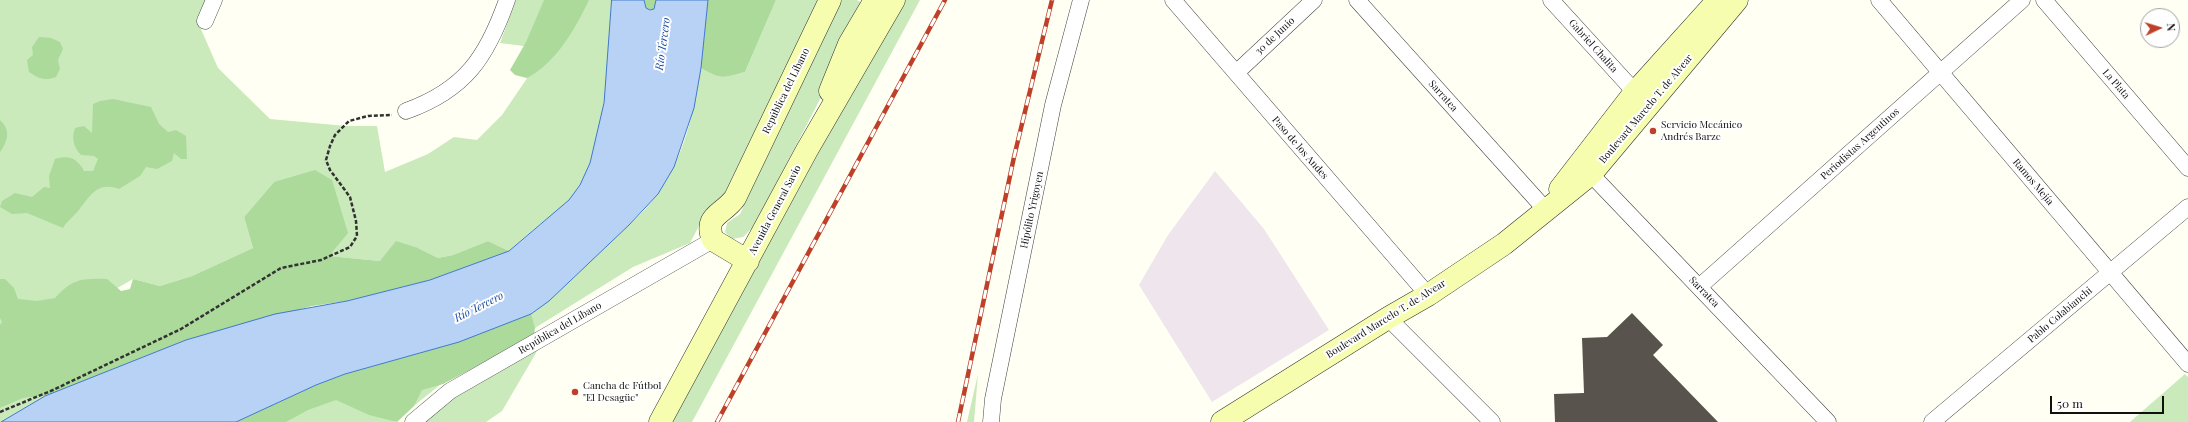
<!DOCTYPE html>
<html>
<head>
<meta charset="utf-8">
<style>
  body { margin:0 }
  #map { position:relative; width:2188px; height:422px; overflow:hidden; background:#fffff3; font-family:"Playfair Display",serif }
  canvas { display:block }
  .north { position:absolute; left:2140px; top:8px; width:40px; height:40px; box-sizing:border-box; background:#fff; border:1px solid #9f9f9f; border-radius:50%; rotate:86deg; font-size:11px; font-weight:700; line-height:16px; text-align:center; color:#101010 }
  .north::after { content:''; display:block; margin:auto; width:14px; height:18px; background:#bf4029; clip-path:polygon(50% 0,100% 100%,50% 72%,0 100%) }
  .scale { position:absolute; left:2050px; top:396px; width:114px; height:18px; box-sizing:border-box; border:2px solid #101010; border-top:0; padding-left:5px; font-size:12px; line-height:14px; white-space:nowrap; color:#101010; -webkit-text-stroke:3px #fff; paint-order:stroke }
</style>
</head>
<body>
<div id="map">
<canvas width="2188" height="422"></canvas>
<div class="north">N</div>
<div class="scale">50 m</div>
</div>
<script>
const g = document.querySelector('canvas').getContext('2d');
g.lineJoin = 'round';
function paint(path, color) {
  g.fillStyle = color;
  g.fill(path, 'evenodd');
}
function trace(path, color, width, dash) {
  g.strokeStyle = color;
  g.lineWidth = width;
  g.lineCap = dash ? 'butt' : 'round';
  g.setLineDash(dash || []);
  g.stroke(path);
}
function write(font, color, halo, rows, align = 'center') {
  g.font = font + ' "Playfair Display",serif';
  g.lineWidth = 4;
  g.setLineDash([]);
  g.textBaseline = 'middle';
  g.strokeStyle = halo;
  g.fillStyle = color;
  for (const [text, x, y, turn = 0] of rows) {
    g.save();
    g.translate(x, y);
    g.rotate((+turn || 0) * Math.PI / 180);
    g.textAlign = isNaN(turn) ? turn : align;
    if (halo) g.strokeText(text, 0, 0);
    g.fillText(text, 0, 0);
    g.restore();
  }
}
paint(new Path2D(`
  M 1215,171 L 1264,229 L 1329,330 L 1212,402 L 1139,285 L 1168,235 Z`), '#eee5ed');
paint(new Path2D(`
  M 0,0 L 206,0 L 197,20 L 218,68 L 270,119 L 346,126 L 377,126 L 385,172 L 428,154 L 454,137 L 477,140 L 502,115 L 547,49 L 500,43 L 516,0 L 612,0 C 609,58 608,154 570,200 C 561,210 550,216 539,225 C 529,233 519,242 509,251 L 488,241 L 453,255 L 438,258 L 418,248 L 380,261 L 328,256 L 274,182 L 244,217 L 253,248 L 192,276 L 160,286 L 133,279 L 0,356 Z
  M 776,0 L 819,0 L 723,196 L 709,207 L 690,243 L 633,267 L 535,328 L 462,367 L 394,422 L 236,422 L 531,314 C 557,296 578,273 601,251 C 620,232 643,215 658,193 C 685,155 694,112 701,68 C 721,80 723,78 745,72 Z
  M 842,0 L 857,0 L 862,3 L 830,80 L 754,226 L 743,237 L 732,239 L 725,232 L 727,223 L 740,214 Z
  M 902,0 L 920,0 L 692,422 L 672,422 Z
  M 543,341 L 502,411 L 486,422 L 422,422 L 461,391 Z
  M 978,374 L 974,422 L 967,422 Z
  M 2185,374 L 2188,377 L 2188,422 L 2130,422 Z
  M 45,396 L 1,422 L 0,422 L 0,408 L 24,398 Z`), '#caeabc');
paint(new Path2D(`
  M 544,0 L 589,0 C 575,29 556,63 527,78 L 515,75 L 510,70 L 526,42 Z
  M 644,0 L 656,0 L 654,9 L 647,10 Z
  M 708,0 L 776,0 L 745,72 C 723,78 721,80 701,68 Z
  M 39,37 L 51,38 L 60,42 L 63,49 L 58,60 L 60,69 L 56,77 C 45,81 39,79 29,72 L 27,60 L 33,55 L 32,47 Z
  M 113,99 L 151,107 L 159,124 L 168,132 L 176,130 L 186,136 L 187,159 L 181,159 L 174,153 L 172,161 L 157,169 L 146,167 L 140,176 L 119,189 C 96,181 90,197 78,211 C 73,217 67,221 63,228 L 27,213 L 12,214 L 0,207 L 2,201 L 15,193 L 32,197 L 44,187 L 50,188 L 49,176 L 55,159 C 69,155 77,158 84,171 L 93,171 L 98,159 L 94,156 L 81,155 C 74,148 71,138 75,128 L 84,126 L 92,133 L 93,104 L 100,101 Z
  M 0,120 C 11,130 8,141 0,152 Z
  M 315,170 L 332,180 L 348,233 L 329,256 L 380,261 L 396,241 L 418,248 L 438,258 L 453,255 L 488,241 L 509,251 L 430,280 L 347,301 L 312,306 L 186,340 L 45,396 L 24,398 L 0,408 L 0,325 L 2,322 L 0,318 L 0,279 L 5,279 L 14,288 L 18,299 L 37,301 L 55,298 C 72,279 82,278 107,279 L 121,291 L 130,289 L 133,279 L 160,286 L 192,276 L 253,248 L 244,217 L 274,182 Z
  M 531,314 L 535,328 L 534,336 L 443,384 L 422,390 L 414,406 L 397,422 L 369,415 L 336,400 L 308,410 L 286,422 L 236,422 L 316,385 L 345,374 L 459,342 Z`), '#abda9b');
const water = new Path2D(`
  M 612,0 L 644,0 L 646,8 L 650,10 L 654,9 L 656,0 L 708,0 L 701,68 L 694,108 L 674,167 L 658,194 L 629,225 L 549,301 L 531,314 L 459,342 L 345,374 L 316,385 L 236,422 L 1,422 L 45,396 L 186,340 L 275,314 L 347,301 L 430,280 L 509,251 L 569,200 L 580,185 L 590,163 L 604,103 Z`);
paint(water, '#b8d2f6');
trace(water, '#4078cc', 1);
paint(new Path2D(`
  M 1632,313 L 1663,345 L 1653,355 L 1718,422 L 1555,422 L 1554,394 L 1584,393 L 1582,338 L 1607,337 Z`), '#58534c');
const street = new Path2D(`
  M 1173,0 L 1428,295
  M 1357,0 L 1545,209
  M 1551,0 L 1635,92
  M 1879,0 L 2188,364
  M 2044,0 L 2188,168
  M 205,21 L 214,0
  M 1236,73 L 1314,0
  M 406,111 C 465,90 487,57 507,0
  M 1584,167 L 1828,422
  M 1699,287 L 2022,0
  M 1388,318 L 1492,422
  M 413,422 L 450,391 L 713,240
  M 991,422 L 993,399 L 1053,105 L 1081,0
  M 1932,422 L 2188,207`);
const secondary = new Path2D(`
  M 830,91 L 849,44 L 875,0
  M 1560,189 L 1635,92 L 1718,0
  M 748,261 L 713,240 C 703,215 723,215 735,198 L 830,0
  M 660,422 L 807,150 L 894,0
  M 1222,422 L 1388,318 L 1428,295 L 1504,244 L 1591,174 L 1737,0`);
trace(street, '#434343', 17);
trace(secondary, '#323232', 23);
trace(new Path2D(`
  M 0,412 L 53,390 L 181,329 L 281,268 L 321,260 L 350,247 L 357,236 L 356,221 L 350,197 L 330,170 L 326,160 L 330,146 L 335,135 L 349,121 L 368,116 L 392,115`), '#323232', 2.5, [4, 2]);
trace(street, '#fff', 16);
trace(secondary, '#f6fdaf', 22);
const rail = new Path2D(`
  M 717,422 L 945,0
  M 958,422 L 1014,157 L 1052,0`);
trace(rail, '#bf4029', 4.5);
trace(rail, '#fff', 3, [9]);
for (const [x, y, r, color] of [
  [1653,131,4,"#bf4029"],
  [575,392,4,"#bf4029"]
]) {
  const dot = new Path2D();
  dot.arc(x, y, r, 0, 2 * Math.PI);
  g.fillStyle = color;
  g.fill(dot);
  trace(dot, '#fff', 1.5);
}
write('10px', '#101010', '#fff', [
  ["30 de Junio",1275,36,-43],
  ["Gabriel Chalita",1593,46,48],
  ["La Plata",2116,84,49],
  ["República del Líbano",786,91,-64],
  ["Sarratea",1443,96,48],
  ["Boulevard Marcelo T. de Alvear",1646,109,-50],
  ["Periodistas Argentinos",1860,144,-42],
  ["Paso de los Andes",1300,148,49],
  ["Ramos Mejía",2033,182,50],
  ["Avenida General Savio",775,210,-62],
  ["Hipólito Yrigoyen",1032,210,-78],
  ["Sarratea",1704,292,46],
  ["Pablo Colabianchi",2060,315,-40],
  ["Boulevard Marcelo T. de Alvear",1386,319,-32],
  ["República del Líbano",560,328,-30]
]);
write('10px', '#101010', '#fff', [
  ["Servicio Mecánico",1661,125],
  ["Andrés Barze",1661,137],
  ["Cancha de Fútbol",583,386],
  ["\"El Desagüe\"",583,398]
], 'left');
write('italic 11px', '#194aa1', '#fff', [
  ["Río Tercero",663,44,-82],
  ["Río Tercero",479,307,-27]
]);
</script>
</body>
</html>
